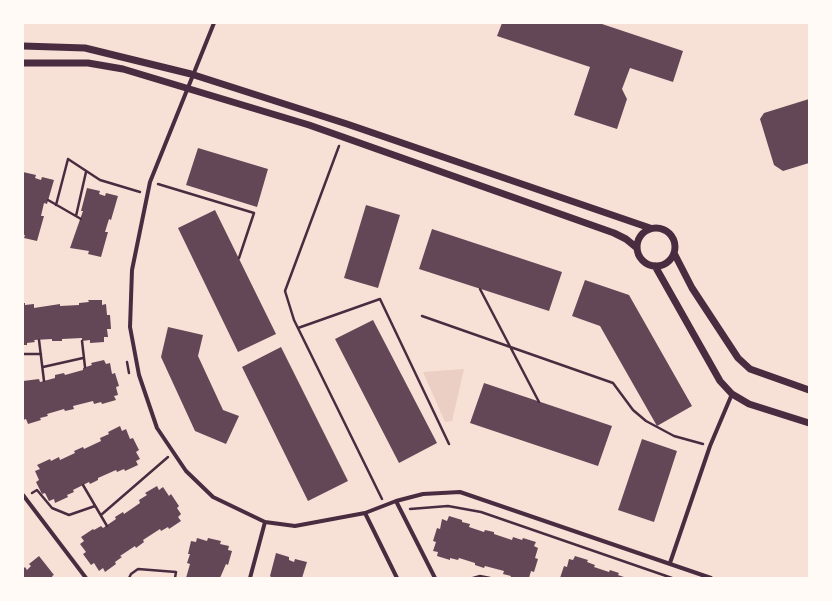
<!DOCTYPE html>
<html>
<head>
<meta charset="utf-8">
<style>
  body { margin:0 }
  #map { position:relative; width:832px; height:601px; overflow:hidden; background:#f7e1d7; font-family:"IBM Plex Serif",serif }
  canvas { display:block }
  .frame { position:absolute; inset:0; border:24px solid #fffaf5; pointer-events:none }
</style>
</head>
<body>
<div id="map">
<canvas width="832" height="601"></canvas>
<div class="frame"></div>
</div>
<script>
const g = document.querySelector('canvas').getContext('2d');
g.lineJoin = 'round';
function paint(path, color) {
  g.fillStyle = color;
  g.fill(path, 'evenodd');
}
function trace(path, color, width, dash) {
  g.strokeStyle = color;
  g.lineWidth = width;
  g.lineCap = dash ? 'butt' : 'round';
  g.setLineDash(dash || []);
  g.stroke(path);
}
paint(new Path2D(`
  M 464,369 L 452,421 L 445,422 L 423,372 Z`), '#ebcfc5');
paint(new Path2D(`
  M 502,23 L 599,23 L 683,51 L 673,82 L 630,68 L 622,89 L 627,99 L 617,129 L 574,115 L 590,67 L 497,36 Z
  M 809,99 L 809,163 L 783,171 L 774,165 L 760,119 L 764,113 Z
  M 198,148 L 268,169 L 257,207 L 186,185 Z
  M 23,172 L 36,175 L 35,178 L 41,180 L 42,177 L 54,180 L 47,204 L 44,203 L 41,216 L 44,216 L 37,241 L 24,238 L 25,235 L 23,235 Z
  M 87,188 L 100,191 L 99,194 L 105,196 L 106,193 L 118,196 L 111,220 L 109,219 L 105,232 L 108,232 L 101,257 L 88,254 L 89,251 L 70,248 L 83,211 L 81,211 Z
  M 366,205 L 400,215 L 378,288 L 344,278 Z
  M 215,210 L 276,334 L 238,352 L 178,228 Z
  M 432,229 L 562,272 L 549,311 L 419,269 Z
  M 585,280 L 629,295 L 692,406 L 657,426 L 600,326 L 572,316 Z
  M 88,300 L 102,300 L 102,305 L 106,304 L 107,315 L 110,315 L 111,329 L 107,329 L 108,337 L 104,337 L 104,342 L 90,343 L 90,340 L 82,341 L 82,338 L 62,339 L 62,341 L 52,341 L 52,339 L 34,340 L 35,342 L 27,343 L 27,345 L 23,345 L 23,303 L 25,303 L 25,305 L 34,304 L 34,308 L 60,304 L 60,306 L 79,305 L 79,303 L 89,302 Z
  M 373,320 L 437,443 L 399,463 L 335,339 Z
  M 168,327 L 203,335 L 198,356 L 223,410 L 239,416 L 226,444 L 195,431 L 161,357 Z
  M 281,347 L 348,481 L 308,501 L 242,367 Z
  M 104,360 L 106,364 L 110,363 L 112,374 L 115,373 L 119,386 L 116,387 L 118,395 L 114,396 L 116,400 L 102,404 L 101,402 L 94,404 L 93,401 L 73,406 L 74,409 L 65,411 L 64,409 L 47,414 L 48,416 L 40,418 L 41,420 L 28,424 L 26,419 L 23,420 L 23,381 L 39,379 L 40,382 L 55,378 L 55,375 L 64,373 L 65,375 L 83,370 L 83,368 L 92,365 L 91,363 Z
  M 484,383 L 612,426 L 598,466 L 470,423 Z
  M 120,426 L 122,431 L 126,429 L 130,439 L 133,438 L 139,450 L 136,452 L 140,459 L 136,461 L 138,465 L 125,471 L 124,469 L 117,472 L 116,470 L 98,478 L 98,480 L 90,484 L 89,482 L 73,490 L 74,492 L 67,495 L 68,497 L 55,503 L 54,499 L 49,501 L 45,493 L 42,494 L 36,482 L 39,480 L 35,471 L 40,469 L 37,465 L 50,459 L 51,461 L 59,457 L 60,460 L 75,453 L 74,451 L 83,447 L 84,449 L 101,441 L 100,438 L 109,434 L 108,432 Z
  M 642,439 L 677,451 L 654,522 L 618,510 Z
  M 157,486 L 159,490 L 163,487 L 169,496 L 171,494 L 179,506 L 177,508 L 181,514 L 178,517 L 181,521 L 169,529 L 168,527 L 161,531 L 160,529 L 143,540 L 144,542 L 136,548 L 135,546 L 120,556 L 122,557 L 115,562 L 116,564 L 105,572 L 103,568 L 99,571 L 94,563 L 91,565 L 83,554 L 86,552 L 80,544 L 84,541 L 81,537 L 93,529 L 94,530 L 101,526 L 103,528 L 116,519 L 115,517 L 123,512 L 124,514 L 140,503 L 139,500 L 147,495 L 145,493 Z
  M 449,516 L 462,520 L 462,522 L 470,524 L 469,527 L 484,532 L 485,530 L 494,532 L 494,534 L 512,540 L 513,537 L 522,540 L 523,538 L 536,542 L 534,546 L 538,548 L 535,558 L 538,559 L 534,572 L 531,571 L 529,578 L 510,578 L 511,576 L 503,574 L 504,571 L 485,566 L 484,568 L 475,565 L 475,563 L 459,558 L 458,560 L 450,558 L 450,560 L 437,556 L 438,552 L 433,551 L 436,542 L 433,541 L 437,528 L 440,529 L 442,519 L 447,521 Z
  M 197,538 L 207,541 L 208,538 L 221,541 L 220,544 L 229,546 L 228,550 L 232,551 L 228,565 L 226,564 L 220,578 L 186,578 L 190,564 L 187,563 L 190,554 L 188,554 L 191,541 L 196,542 Z
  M 276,553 L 289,557 L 289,560 L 294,562 L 295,559 L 307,562 L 302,578 L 272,578 L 270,576 Z
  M 39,556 L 54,575 L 52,576 L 53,578 L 23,578 L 23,569 L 25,567 L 27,570 L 31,566 L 29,564 Z
  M 575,556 L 588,560 L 587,562 L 595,565 L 594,567 L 609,572 L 610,570 L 619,573 L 618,575 L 627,578 L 560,578 L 564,566 L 567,567 L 569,559 L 573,560 Z`), '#644757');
trace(new Path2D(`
  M 339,146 L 285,291 L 294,320 L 382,499
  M 158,184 L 254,213 L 239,258
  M 48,200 L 81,219
  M 56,205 L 68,159 L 100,180 L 140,192
  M 76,216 L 86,172
  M 480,289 L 539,402
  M 422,316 L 613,383 L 633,410 L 646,421 L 674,436 L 703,444
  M 298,328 L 380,299 L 449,444
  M 39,340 L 44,381
  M 82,341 L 85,367
  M 23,354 L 41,354
  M 127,362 L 129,373
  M 43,367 L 83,358
  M 83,485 L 107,526
  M 32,493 L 37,490 L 52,508 L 69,515 L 95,506
  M 410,509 L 448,506 L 481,512 L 672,578
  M 101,515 L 168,457
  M 129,578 L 131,574 L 138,569 L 176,572 L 175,578
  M 473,578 L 480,576 L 490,578`), '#4a2c40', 2.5);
trace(new Path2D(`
  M 214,23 L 150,182 L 132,270 L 130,327 L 139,375 L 157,428 L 186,471 L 213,497 L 265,522 L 295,526 L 365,513 L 396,501 L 423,494 L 460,492 L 711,578
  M 23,495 L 86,578
  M 396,501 L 435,578
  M 365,513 L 397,578
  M 670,563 L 710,446 L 732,394
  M 250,578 L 265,522`), '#4a2c40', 4);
trace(new Path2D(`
  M 23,46 L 85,48 L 191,74 L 347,124 L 650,228
  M 23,63 L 88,63 L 123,69 L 309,125 L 614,233 L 626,239 L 637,248
  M637 247a19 19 0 1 1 38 0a19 19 0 1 1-38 0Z
  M 674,253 L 692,288 L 738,358 L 750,369 L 809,390
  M 655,266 L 720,381 L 732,394 L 749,404 L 809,423`), '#4a2c40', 7);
</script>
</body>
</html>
